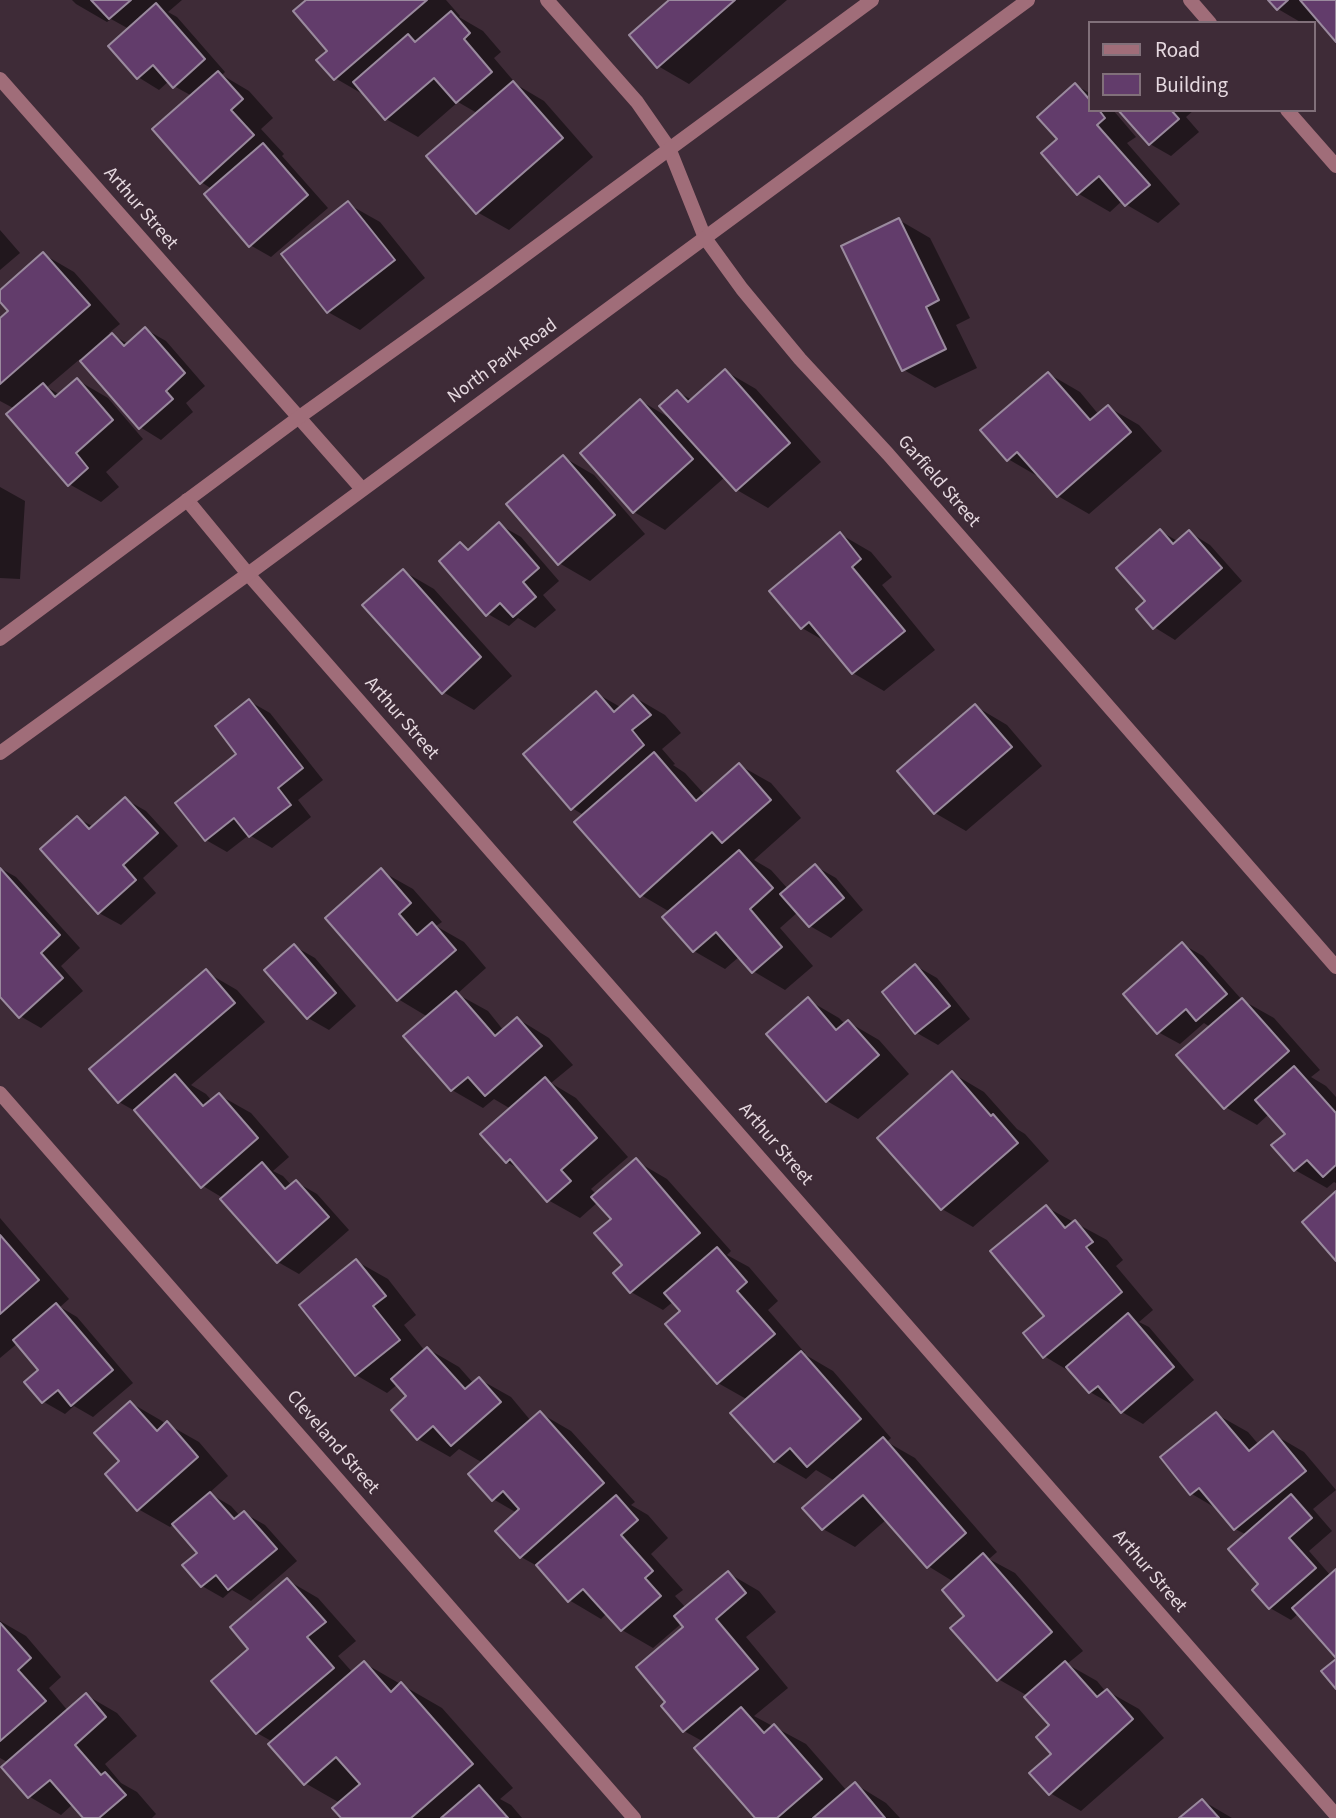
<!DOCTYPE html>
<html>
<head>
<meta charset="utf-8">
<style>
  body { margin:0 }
  #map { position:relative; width:1336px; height:1818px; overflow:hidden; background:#3e2b37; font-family:"Source Sans 3",sans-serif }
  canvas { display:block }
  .legend { position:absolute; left:1088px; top:21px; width:228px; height:91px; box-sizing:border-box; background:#3e2b37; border:2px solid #81707a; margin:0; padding:9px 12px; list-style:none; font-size:21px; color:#e5d8df }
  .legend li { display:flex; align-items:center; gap:14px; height:35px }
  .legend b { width:35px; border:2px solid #81707a }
</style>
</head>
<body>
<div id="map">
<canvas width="1336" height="1818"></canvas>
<ul class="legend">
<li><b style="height:9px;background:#a06d79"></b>Road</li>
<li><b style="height:19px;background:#623c6b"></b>Building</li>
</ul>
</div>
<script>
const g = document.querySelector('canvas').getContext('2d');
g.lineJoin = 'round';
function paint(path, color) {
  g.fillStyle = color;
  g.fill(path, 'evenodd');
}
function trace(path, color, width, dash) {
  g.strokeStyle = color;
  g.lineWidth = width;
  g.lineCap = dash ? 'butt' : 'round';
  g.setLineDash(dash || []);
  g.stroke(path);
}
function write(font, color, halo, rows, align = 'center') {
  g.font = font + ' "Source Sans 3",sans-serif';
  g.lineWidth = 5;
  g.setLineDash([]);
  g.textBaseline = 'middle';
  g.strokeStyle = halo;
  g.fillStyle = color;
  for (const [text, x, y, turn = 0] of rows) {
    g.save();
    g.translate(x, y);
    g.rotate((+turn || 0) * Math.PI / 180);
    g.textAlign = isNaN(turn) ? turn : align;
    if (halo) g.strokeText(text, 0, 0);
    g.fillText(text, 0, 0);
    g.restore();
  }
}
paint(new Path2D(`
  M 72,0 L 182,0 L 168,12 L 177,17 L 225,72 L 222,75 L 249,91 L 273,118 L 261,129 L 284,154 L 282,156 L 328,208 L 271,257 L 250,245 L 212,189 L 201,182 L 192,96 L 174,86 L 169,81 L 159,90 L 138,77 L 129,29 L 111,19 L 107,22 L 76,4 Z
  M 309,0 L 446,0 L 460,16 L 459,17 L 483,31 L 501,52 L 494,58 L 517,85 L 544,101 L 593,157 L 509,230 L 477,212 L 477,113 L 458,102 L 418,137 L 386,119 L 366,96 L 335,78 L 329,51 Z
  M 672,0 L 787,0 L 689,84 L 658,66 Z
  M 1270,0 L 1336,0 L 1336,39 L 1319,19 L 1313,23 L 1302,23 L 1278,9 Z
  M 1076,85 L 1089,93 L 1089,110 L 1113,110 L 1136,137 L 1127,143 L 1180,204 L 1158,223 L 1127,205 L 1123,200 L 1110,212 L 1079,194 L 1059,139 Z
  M 1121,110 L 1194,110 L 1186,117 L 1199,132 L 1171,156 L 1150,144 Z
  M 348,204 L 380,222 L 425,278 L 360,330 L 328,312 Z
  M 899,220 L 930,238 L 970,318 L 956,325 L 977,368 L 935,388 L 904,370 Z
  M 0,230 L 20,253 L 0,270 Z
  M 43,254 L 74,272 L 120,324 L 109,333 L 128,344 L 145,329 L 166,341 L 205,386 L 186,403 L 193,412 L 161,440 L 140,427 L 80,359 L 47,387 L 60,395 L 77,380 L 108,398 L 143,439 L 106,472 L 119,487 L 101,502 L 69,484 L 15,409 L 0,401 L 0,320 L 11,311 L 0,299 L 0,292 Z
  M 725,371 L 756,389 L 821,462 L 768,508 L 737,490 L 725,477 L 665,530 L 634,512 L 641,401 L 673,420 L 678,392 L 692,400 Z
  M 1049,374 L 1080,392 L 1099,415 L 1108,407 L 1139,425 L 1162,451 L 1089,514 L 1058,496 L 1041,476 L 1039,477 L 1008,459 Z
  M 563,457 L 594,475 L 645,534 L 590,581 L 559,563 Z
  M 0,487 L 25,501 L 20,579 L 0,578 Z
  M 500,525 L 521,537 L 559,581 L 543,595 L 556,610 L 535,628 L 518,618 L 509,626 L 488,614 L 460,544 L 471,550 Z
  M 1160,531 L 1179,542 L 1189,532 L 1210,545 L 1242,581 L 1175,640 L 1154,627 L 1147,601 Z
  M 840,534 L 871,552 L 892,577 L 882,585 L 935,650 L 884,691 L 853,673 L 828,643 L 802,628 Z
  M 403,571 L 434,589 L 512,676 L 474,710 L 443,692 Z
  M 596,693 L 622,708 L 634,697 L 665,715 L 681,733 L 662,749 L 675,764 L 673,765 L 685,773 L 705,795 L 739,765 L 771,783 L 801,818 L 754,860 L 771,870 L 788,889 L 815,866 L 836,878 L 863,910 L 831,938 L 810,926 L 798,912 L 780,928 L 813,966 L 785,990 L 753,971 L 740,956 L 725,969 L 694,951 L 670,912 L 641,895 L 585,816 L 572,808 Z
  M 249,701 L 270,713 L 323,780 L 298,800 L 311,817 L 272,848 L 249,835 L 227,852 L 206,840 L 239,754 Z
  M 975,706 L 1007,725 L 1042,766 L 966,831 L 935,813 Z
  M 125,799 L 146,811 L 178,846 L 143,878 L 156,893 L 121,925 L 99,913 L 77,818 L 94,827 Z
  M 0,868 L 16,877 L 80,948 L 61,966 L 83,991 L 41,1028 L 20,1016 L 0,994 Z
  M 381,871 L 413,889 L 442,922 L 436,926 L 464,942 L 486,968 L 457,994 L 488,1011 L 504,1031 L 518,1019 L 549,1038 L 573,1065 L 551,1083 L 576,1098 L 628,1157 L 591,1189 L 597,1195 L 636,1161 L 667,1179 L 731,1251 L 727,1255 L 749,1267 L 778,1301 L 768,1310 L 805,1353 L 804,1354 L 833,1371 L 891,1438 L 887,1442 L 915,1458 L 997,1552 L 989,1559 L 1015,1573 L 1083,1651 L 1067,1664 L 1097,1681 L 1106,1692 L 1107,1691 L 1139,1709 L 1164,1738 L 1081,1811 L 1050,1793 L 1053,1754 L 1052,1725 L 1028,1696 L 998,1679 L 967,1616 L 954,1582 L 928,1566 L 887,1519 L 855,1547 L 823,1529 L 835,1481 L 816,1470 L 806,1479 L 775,1461 L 748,1400 L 718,1383 L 683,1311 L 674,1301 L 663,1310 L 631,1292 L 616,1273 L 625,1266 L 613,1220 L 598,1202 L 580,1218 L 548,1200 L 523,1171 L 507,1162 L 511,1109 L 494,1099 L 483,1108 L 452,1090 L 428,1017 L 398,999 Z
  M 1182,944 L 1203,956 L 1242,1000 L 1274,1018 L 1320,1070 L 1311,1077 L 1326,1086 L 1336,1097 L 1336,1183 L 1334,1182 L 1327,1188 L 1295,1170 L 1287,1134 L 1269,1114 L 1257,1125 L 1225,1107 L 1210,1027 L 1204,1023 L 1180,1044 L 1158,1032 Z
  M 294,946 L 315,958 L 356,1006 L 329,1030 L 308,1018 Z
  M 916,966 L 937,978 L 970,1019 L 938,1045 L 917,1033 Z
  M 206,972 L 237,990 L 265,1022 L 191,1085 L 206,1094 L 212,1101 L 219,1095 L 251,1113 L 289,1157 L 273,1171 L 283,1176 L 292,1186 L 296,1182 L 317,1194 L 349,1230 L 299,1274 L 278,1262 L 223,1198 L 203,1186 L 142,1115 L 119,1102 Z
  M 808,1000 L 839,1018 L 845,1024 L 848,1022 L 879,1040 L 909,1074 L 858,1119 L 827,1101 Z
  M 952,1073 L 984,1092 L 1017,1129 L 1025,1134 L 1049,1161 L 973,1227 L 942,1209 Z
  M 1046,1207 L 1107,1240 L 1123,1260 L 1116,1266 L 1153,1310 L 1139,1322 L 1149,1327 L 1194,1380 L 1143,1424 L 1122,1412 L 1114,1402 L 1111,1404 L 1090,1392 L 1074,1374 L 1044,1356 L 1046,1317 Z
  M 0,1218 L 69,1299 L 60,1307 L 77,1317 L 133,1383 L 93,1417 L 74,1406 L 65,1414 L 44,1402 L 27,1382 L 40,1370 L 18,1343 L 0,1358 Z
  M 356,1261 L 388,1279 L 416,1315 L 404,1325 L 425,1351 L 428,1349 L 459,1367 L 474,1384 L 479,1379 L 511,1397 L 531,1421 L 540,1413 L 571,1431 L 635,1502 L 631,1505 L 648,1515 L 668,1538 L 651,1554 L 683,1590 L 675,1596 L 686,1608 L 728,1573 L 759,1591 L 776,1612 L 746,1637 L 788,1688 L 754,1716 L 806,1744 L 847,1791 L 855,1784 L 886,1803 L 900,1818 L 757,1818 L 704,1742 L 684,1731 L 668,1703 L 686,1628 L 682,1623 L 653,1648 L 622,1630 L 607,1613 L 601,1619 L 569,1600 L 541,1568 L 521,1557 L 517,1513 L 493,1499 L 483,1463 L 459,1449 L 450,1457 L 418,1439 L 409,1396 L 398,1384 L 387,1393 L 356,1375 Z
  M 131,1403 L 162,1421 L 166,1425 L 167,1424 L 199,1442 L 228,1476 L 209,1493 L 231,1506 L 240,1516 L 244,1513 L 265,1525 L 297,1561 L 251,1601 L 232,1590 L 223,1598 L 202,1586 L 199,1554 L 174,1524 L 170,1527 L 138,1509 L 121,1461 Z
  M 1216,1414 L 1248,1432 L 1259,1445 L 1273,1434 L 1304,1452 L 1336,1490 L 1313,1509 L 1332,1531 L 1309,1551 L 1331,1576 L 1336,1572 L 1336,1656 L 1299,1613 L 1291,1620 L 1270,1608 L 1260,1584 L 1247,1535 L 1235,1529 L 1219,1510 L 1192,1494 Z
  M 287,1580 L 318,1598 L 356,1641 L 338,1656 L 353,1673 L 364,1663 L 442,1708 L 513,1788 L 500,1799 L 511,1805 L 522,1818 L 343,1818 L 340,1803 L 305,1783 L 273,1742 L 257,1733 L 251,1649 Z
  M 0,1621 L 26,1636 L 61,1677 L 49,1688 L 68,1711 L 86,1695 L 117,1713 L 137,1736 L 105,1764 L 121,1783 L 137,1792 L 156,1814 L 152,1818 L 85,1818 L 73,1804 L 61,1815 L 30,1797 L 4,1767 L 9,1763 L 0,1758 Z
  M 1203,1801 L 1232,1818 L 1182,1818 Z`), '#0007');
const building = new Path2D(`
  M 91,0 L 131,0 L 109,19 Z
  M 306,0 L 427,0 L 334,80 L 316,60 L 327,51 L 293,11 Z
  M 669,0 L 735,0 L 657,68 L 629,35 Z
  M 1268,0 L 1288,0 L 1277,10 Z
  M 1300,0 L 1336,0 L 1336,42 Z
  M 156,3 L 205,59 L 173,88 L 153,65 L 137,79 L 108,46 Z
  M 451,11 L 470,33 L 464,39 L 492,72 L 456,103 L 434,78 L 385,120 L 353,82 L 408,34 L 415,42 Z
  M 218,71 L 243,99 L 231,110 L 254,135 L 200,184 L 152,129 Z
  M 513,81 L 563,138 L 476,214 L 426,156 Z
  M 1075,83 L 1089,99 L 1089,110 L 1099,110 L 1105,118 L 1097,125 L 1150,185 L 1125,206 L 1099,176 L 1077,195 L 1041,153 L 1057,139 L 1037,117 Z
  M 1118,110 L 1171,110 L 1179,119 L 1149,145 Z
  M 263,143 L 308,195 L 249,247 L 204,194 Z
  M 348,201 L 395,260 L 327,313 L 281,254 Z
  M 899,218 L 939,300 L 926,307 L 946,349 L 902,371 L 841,246 Z
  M 43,252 L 90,305 L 0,384 L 0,318 L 8,311 L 0,302 L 0,290 Z
  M 145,327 L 185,373 L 166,391 L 173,399 L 139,429 L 80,361 L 112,333 L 124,346 Z
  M 725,369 L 790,443 L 736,491 L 659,406 L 677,390 L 688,402 Z
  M 1048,372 L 1090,420 L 1108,405 L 1131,432 L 1057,497 L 1017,452 L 1007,461 L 980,430 Z
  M 77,378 L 113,420 L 76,453 L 88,468 L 68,486 L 6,414 L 43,383 L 55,397 Z
  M 640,399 L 693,459 L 633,513 L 580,453 Z
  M 563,455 L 615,515 L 558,565 L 506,504 Z
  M 499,522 L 539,568 L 523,582 L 536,597 L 513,617 L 500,603 L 486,616 L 439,561 L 460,542 L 468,550 Z
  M 1160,529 L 1173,544 L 1189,530 L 1222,568 L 1153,629 L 1136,609 L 1145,601 L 1116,568 Z
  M 840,532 L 861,559 L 852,567 L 905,631 L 852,674 L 809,622 L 801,629 L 769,591 Z
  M 403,569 L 481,657 L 442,694 L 362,605 Z
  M 596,691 L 614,712 L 633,695 L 651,715 L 632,730 L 644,745 L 571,810 L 523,754 Z
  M 249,699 L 303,768 L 278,788 L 291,805 L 249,837 L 234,818 L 205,841 L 175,803 L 236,754 L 215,726 Z
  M 975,704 L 1012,747 L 934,814 L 897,771 Z
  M 654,752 L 696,801 L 739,763 L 771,800 L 722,843 L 712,832 L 640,897 L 574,822 Z
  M 125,797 L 158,833 L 123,865 L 136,880 L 98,914 L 40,849 L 77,816 L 89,829 Z
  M 739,850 L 773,888 L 750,909 L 782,947 L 752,973 L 716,932 L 693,952 L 662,917 Z
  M 815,864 L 844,898 L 809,927 L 780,894 Z
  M 0,868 L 60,935 L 41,953 L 63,978 L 19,1018 L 0,997 Z
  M 381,868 L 411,903 L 399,914 L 417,935 L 432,922 L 456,950 L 397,1001 L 325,918 Z
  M 1182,942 L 1227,994 L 1196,1021 L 1186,1009 L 1157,1034 L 1123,994 Z
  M 294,944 L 336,993 L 307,1019 L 264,970 Z
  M 915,964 L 950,1006 L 915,1034 L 882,992 Z
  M 206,969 L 235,1003 L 118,1103 L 89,1069 Z
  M 456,991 L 495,1036 L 517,1017 L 542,1046 L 485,1096 L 468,1077 L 451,1091 L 403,1036 Z
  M 808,997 L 836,1030 L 848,1020 L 879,1055 L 826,1102 L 766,1034 Z
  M 1242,998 L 1289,1051 L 1224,1109 L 1176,1055 Z
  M 1294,1066 L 1336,1113 L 1336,1165 L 1323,1177 L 1307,1160 L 1294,1171 L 1271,1145 L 1285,1134 L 1255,1100 Z
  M 952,1071 L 991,1116 L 993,1114 L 1018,1143 L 941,1210 L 877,1138 Z
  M 175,1074 L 203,1106 L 219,1093 L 258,1138 L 201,1188 L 134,1110 Z
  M 545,1077 L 597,1138 L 561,1170 L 571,1181 L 547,1202 L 510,1159 L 506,1163 L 480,1134 Z
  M 636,1158 L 700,1233 L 630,1293 L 613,1273 L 622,1265 L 594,1233 L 611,1219 L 591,1197 Z
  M 262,1162 L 285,1189 L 296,1180 L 329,1217 L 277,1263 L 220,1199 Z
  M 1336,1191 L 1336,1261 L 1302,1222 Z
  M 1046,1205 L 1065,1228 L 1075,1220 L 1093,1242 L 1086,1247 L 1122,1292 L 1043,1358 L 1023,1333 L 1044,1316 L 990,1251 Z
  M 0,1235 L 39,1280 L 0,1314 Z
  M 717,1247 L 747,1282 L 737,1291 L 775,1334 L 717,1384 L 665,1324 L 680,1311 L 664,1293 Z
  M 356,1259 L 386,1296 L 373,1306 L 400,1340 L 355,1376 L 299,1305 Z
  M 56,1303 L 113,1370 L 71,1406 L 58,1390 L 42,1403 L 24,1382 L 38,1370 L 13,1340 Z
  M 1128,1313 L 1174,1367 L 1121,1413 L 1098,1386 L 1089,1393 L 1066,1367 Z
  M 427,1347 L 465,1389 L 479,1377 L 501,1402 L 451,1446 L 433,1426 L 417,1440 L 391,1410 L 406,1396 L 391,1379 Z
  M 801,1351 L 861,1419 L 807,1467 L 790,1448 L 774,1462 L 730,1413 Z
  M 130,1401 L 157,1431 L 167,1421 L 198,1457 L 137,1511 L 105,1474 L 119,1461 L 94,1433 Z
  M 540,1411 L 604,1483 L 520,1558 L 495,1531 L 519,1509 L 503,1491 L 492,1501 L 468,1474 Z
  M 1216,1412 L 1249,1451 L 1273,1431 L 1306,1471 L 1234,1530 L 1199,1488 L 1190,1495 L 1160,1457 Z
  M 883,1437 L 966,1533 L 927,1568 L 863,1495 L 822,1530 L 802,1508 Z
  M 210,1492 L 234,1519 L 244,1511 L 277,1549 L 228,1590 L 216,1575 L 201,1587 L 182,1565 L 197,1553 L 172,1524 Z
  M 1291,1494 L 1312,1518 L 1289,1538 L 1316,1568 L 1269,1609 L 1252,1590 L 1258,1584 L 1228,1549 Z
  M 616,1495 L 638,1520 L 621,1535 L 653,1571 L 645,1578 L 661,1596 L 621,1631 L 583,1589 L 568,1602 L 536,1565 Z
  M 983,1553 L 1052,1632 L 997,1681 L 950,1628 L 964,1616 L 942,1590 Z
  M 1336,1569 L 1336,1658 L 1292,1608 Z
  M 728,1571 L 746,1593 L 716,1619 L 758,1669 L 683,1732 L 661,1706 L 665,1702 L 636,1667 L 683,1627 L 674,1616 Z
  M 287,1578 L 326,1622 L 307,1637 L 334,1668 L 256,1734 L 211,1681 L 248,1649 L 230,1627 Z
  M 0,1623 L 31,1658 L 18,1670 L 46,1701 L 0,1741 Z
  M 1336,1659 L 1336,1689 L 1321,1671 Z
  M 364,1661 L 391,1692 L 401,1682 L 473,1764 L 411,1818 L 341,1818 L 332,1808 L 360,1784 L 336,1757 L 304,1785 L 268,1744 Z
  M 1065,1661 L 1097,1697 L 1107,1689 L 1133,1719 L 1049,1795 L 1029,1773 L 1051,1754 L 1036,1737 L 1049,1725 L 1024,1697 Z
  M 86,1693 L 106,1717 L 75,1745 L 101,1775 L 105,1772 L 126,1795 L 99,1818 L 83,1818 L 50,1780 L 28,1798 L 1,1767 Z
  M 741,1707 L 764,1733 L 774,1724 L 822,1779 L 777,1818 L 755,1818 L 694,1748 Z
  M 855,1782 L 885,1818 L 813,1818 Z
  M 479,1785 L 508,1818 L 441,1818 Z
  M 1202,1799 L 1219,1818 L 1179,1818 Z`);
paint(building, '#623c6b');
trace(building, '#9a8a9e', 2);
trace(new Path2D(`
  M 547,0 L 637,102 L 669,148 L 705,238 L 742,289 L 800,359 L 888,454 L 1336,967
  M 1190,0 L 1210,23
  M 0,79 L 362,489
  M 1287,110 L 1336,166
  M 187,500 L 248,574 L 1336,1815
  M 0,1093 L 634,1818`), '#a06d79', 14);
trace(new Path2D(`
  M 0,639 L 298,418 L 487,283 L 872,0
  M 0,753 L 248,574 L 1028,0`), '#a06d79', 14);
write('19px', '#e5d8df', '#3e2b37', [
  ["Arthur Street",140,209,49],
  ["North Park Road",503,362,-36],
  ["Garfield Street",938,482,49],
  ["Arthur Street",401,719,49],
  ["Arthur Street",775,1145,49],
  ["Cleveland Street",332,1443,49],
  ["Arthur Street",1149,1572,49]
]);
</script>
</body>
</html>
